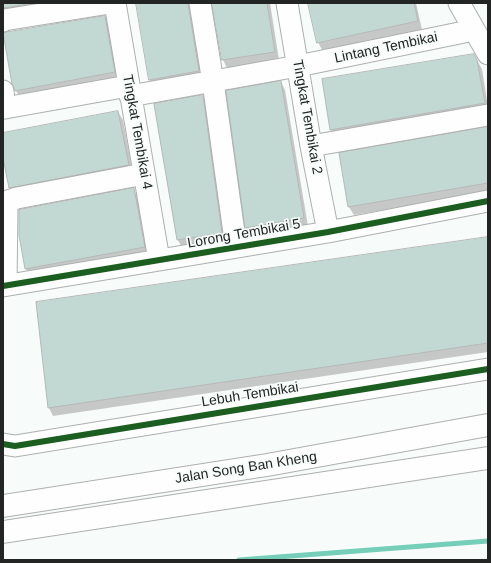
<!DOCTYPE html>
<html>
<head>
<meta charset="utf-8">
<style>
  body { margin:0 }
  #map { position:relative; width:491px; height:563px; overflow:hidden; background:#f7fbf9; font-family:Helvetica,sans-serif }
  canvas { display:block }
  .frame { position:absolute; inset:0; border:4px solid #232525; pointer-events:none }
</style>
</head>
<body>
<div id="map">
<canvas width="491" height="563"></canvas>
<div class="frame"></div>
</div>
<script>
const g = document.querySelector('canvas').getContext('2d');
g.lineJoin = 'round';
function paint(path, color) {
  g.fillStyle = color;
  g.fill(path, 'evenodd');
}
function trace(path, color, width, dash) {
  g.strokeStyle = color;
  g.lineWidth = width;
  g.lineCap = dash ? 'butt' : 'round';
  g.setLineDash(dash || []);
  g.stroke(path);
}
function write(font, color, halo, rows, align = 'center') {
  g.font = font + ' Helvetica,sans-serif';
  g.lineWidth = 3.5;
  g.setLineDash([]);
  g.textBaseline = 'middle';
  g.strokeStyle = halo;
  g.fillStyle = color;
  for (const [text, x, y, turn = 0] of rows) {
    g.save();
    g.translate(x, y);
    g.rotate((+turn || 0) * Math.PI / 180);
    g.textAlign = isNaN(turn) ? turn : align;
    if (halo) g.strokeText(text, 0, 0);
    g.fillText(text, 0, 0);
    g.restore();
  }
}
paint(new Path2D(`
  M 3,3 L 88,3 L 3,18 Z
  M 137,3 L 196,3 L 203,80 L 154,88 L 150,80 Z
  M 213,3 L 270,3 L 279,60 L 227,68 L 223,60 Z
  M 309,3 L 416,3 L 422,30 L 322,50 L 318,42 Z
  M 105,17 L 109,25 L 119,80 L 21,99 L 16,91 Z
  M 474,55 L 482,69 L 488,107 L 336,138 L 331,130 L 323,80 Z
  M 281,82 L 285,90 L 308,226 L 251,236 L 246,228 Z
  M 202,96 L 207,104 L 226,241 L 182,248 L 178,240 L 156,105 Z
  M 118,112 L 123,120 L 133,173 L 14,196 L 10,188 L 3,153 L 3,134 Z
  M 488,129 L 488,192 L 354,215 L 349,207 Z
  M 133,189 L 138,197 L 148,255 L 31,277 L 26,269 L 20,235 Z
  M 488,238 L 488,352 L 53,416 L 49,408 Z`), '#0003');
trace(new Path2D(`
  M 239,560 L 488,541`), '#75ceb8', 5);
const building = new Path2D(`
  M 3,3 L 34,3 L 3,8 Z
  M 136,3 L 188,3 L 199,71 L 149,80 Z
  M 212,3 L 267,3 L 275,52 L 222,60 Z
  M 308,3 L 414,3 L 418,21 L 317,43 Z
  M 105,16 L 115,72 L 15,91 L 12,84 L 3,33 Z
  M 474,54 L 477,60 L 485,103 L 330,130 L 322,79 Z
  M 281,81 L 304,218 L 245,228 L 226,91 Z
  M 203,95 L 222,233 L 177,240 L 154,104 Z
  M 118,111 L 129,165 L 9,188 L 3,158 L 3,133 Z
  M 488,127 L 488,183 L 348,207 L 339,153 Z
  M 134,188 L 145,247 L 25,269 L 19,235 L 19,210 Z
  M 488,237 L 488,343 L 48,408 L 36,302 Z`);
paint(building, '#c1d9d2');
trace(building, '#b6b8b7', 1);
const minor = new Path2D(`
  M 115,3 L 159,260
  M 200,3 L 213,82 L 236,247
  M 287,3 L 311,146 L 328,232
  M 459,3 L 488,54
  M 3,21 L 4,20 L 110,3
  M 3,91 L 5,108 L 128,86
  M 130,96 L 298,66 L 474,30
  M 311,146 L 488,115
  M 6,285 L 7,207 L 8,201 L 17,198 L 144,174
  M 3,286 L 328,232 L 488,201
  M 3,444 L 15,446 L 488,369`);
const major = new Path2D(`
  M 3,506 L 267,465 L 488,425
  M 3,532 L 488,458`);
trace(minor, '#aeb0af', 23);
trace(major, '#aeb0af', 24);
trace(minor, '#fefefe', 21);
trace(major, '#fefefe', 22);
trace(new Path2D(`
  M 3,286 L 328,232 L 488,201
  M 3,444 L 15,446 L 488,369`), '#1b5e20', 6);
write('14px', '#232525', '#f6fcfa', [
  ["Lintang Tembikai",386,48,-12],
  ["Tingkat Tembikai 2",307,117,80],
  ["Tingkat Tembikai 4",137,132,80],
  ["Lorong Tembikai 5",244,234,-10],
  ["Lebuh Tembikai",250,395,-9],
  ["Jalan Song Ban Kheng",246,468,-9]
]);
</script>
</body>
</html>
